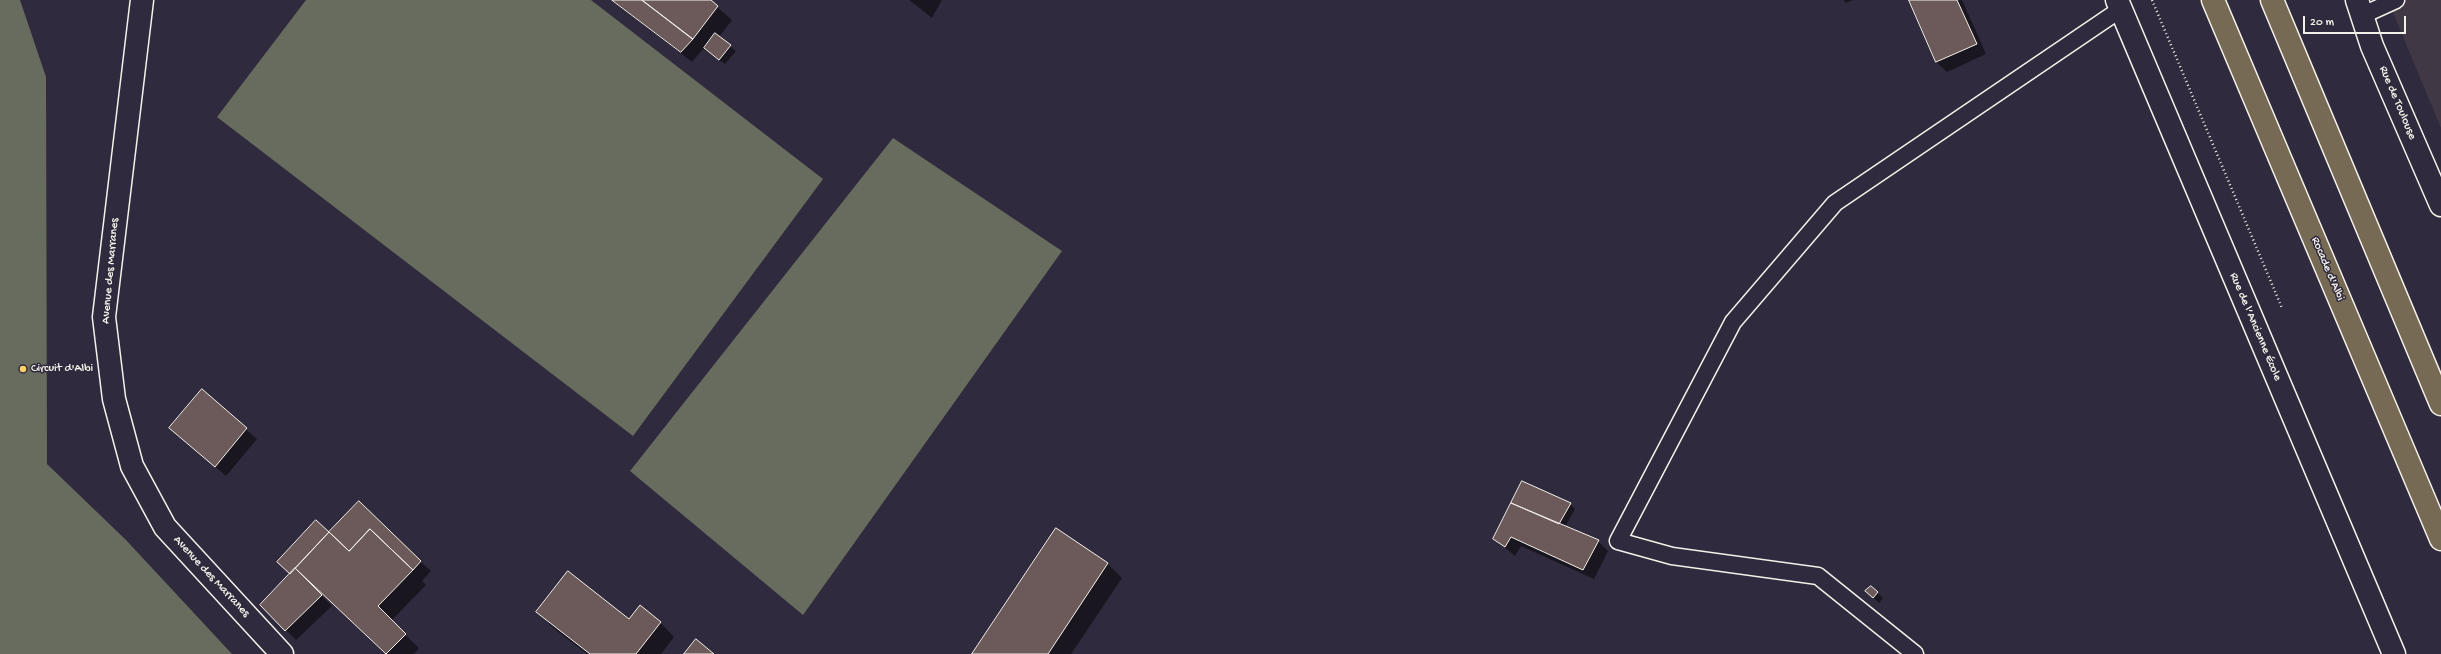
<!DOCTYPE html>
<html>
<head>
<meta charset="utf-8">
<style>
  body { margin:0 }
  #map { position:relative; width:2441px; height:654px; overflow:hidden; background:#2f2a3d; font-family:"Gochi Hand",sans-serif }
  canvas { display:block }
  .scale { position:absolute; left:2303px; top:16px; width:103px; height:18px; box-sizing:border-box; border:2px solid #f4f1e8; border-top:0; padding-left:5px; font-size:12px; line-height:14px; white-space:nowrap; color:#f4f1e8; -webkit-text-stroke:3px #2f2a3d; paint-order:stroke }
</style>
</head>
<body>
<div id="map">
<canvas width="2441" height="654"></canvas>
<div class="scale">20 m</div>
</div>
<script>
const g = document.querySelector('canvas').getContext('2d');
g.lineJoin = 'round';
function paint(path, color) {
  g.fillStyle = color;
  g.fill(path, 'evenodd');
}
function trace(path, color, width, dash) {
  g.strokeStyle = color;
  g.lineWidth = width;
  g.lineCap = dash ? 'butt' : 'round';
  g.setLineDash(dash || []);
  g.stroke(path);
}
function write(font, color, halo, rows, align = 'center') {
  g.font = font + ' "Gochi Hand",sans-serif';
  g.lineWidth = 3;
  g.setLineDash([]);
  g.textBaseline = 'middle';
  g.strokeStyle = halo;
  g.fillStyle = color;
  for (const [text, x, y, turn = 0] of rows) {
    g.save();
    g.translate(x, y);
    g.rotate((+turn || 0) * Math.PI / 180);
    g.textAlign = isNaN(turn) ? turn : align;
    if (halo) g.strokeText(text, 0, 0);
    g.fillText(text, 0, 0);
    g.restore();
  }
}
paint(new Path2D(`
  M 2387,0 L 2441,0 L 2441,128 L 2389,3 Z`), '#413845');
paint(new Path2D(`
  M 0,0 L 20,0 L 46,77 L 47,464 L 126,540 L 232,654 L 0,654 Z
  M 306,0 L 591,0 L 823,179 L 633,436 L 217,117 Z
  M 893,138 L 1062,251 L 803,615 L 630,471 Z`), '#686c5e');
paint(new Path2D(`
  M 611,0 L 709,0 L 732,20 L 719,37 L 736,51 L 725,64 L 703,49 L 692,62 Z
  M 909,0 L 942,0 L 932,18 Z
  M 1844,0 L 1853,0 L 1846,3 Z
  M 1910,0 L 1962,0 L 1986,54 L 1947,72 L 1936,62 Z
  M 202,391 L 257,439 L 226,476 L 170,428 Z
  M 1570,504 L 1575,509 L 1565,527 L 1598,541 L 1608,551 L 1594,579 L 1521,546 L 1515,556 L 1495,539 Z
  M 329,533 L 420,561 L 431,571 L 422,581 L 426,585 L 391,621 L 419,648 L 414,654 L 385,654 L 309,581 L 308,582 L 332,606 L 296,640 L 286,630 L 291,574 L 283,567 Z
  M 1107,563 L 1122,578 L 1071,654 L 973,654 Z
  M 1871,587 L 1883,598 L 1879,603 L 1867,591 Z
  M 538,612 L 660,622 L 674,637 L 661,654 L 587,654 L 552,627 Z`), '#0007');
const building = new Path2D(`
  M 612,0 L 642,0 L 693,39 L 681,52 Z
  M 642,0 L 711,0 L 718,6 L 693,39 Z
  M 1909,0 L 1957,0 L 1977,44 L 1936,62 Z
  M 715,33 L 731,45 L 719,60 L 704,48 Z
  M 202,389 L 247,428 L 215,467 L 169,428 Z
  M 1522,481 L 1571,503 L 1559,524 L 1511,503 Z
  M 359,501 L 421,561 L 413,570 L 370,529 L 349,551 L 329,532 Z
  M 1511,503 L 1599,540 L 1583,570 L 1511,537 L 1505,547 L 1493,539 Z
  M 316,520 L 329,532 L 290,574 L 277,562 Z
  M 1056,528 L 1108,563 L 1048,654 L 972,654 Z
  M 370,529 L 413,570 L 378,606 L 406,634 L 386,654 L 295,568 L 329,532 L 349,551 Z
  M 295,568 L 322,595 L 285,631 L 260,605 Z
  M 568,571 L 629,619 L 640,605 L 661,622 L 636,654 L 590,654 L 536,612 Z
  M 1871,586 L 1878,592 L 1873,598 L 1865,591 Z
  M 696,639 L 714,654 L 684,654 Z`);
paint(building, '#6b5a59');
trace(building, '#f4f1e8', 1);
const lane = new Path2D(`
  M 2363,15 L 2396,0
  M 1915,654 L 1818,576 L 1672,556 L 1618,541 L 1733,322 L 1835,203 L 2121,9`);
const secondary = new Path2D(`
  M 142,0 L 104,317 L 114,399 L 132,466 L 165,527 L 282,654
  M 2117,0 L 2394,654
  M 2357,0 L 2372,46 L 2441,205`);
const highway = new Path2D(`
  M 2213,0 L 2441,539
  M 2272,0 L 2441,404`);
trace(lane, '#f4f1e8', 19);
trace(secondary, '#f4f1e8', 25);
trace(highway, '#f4f1e8', 25);
trace(new Path2D(`
  M 2152,0 L 2282,308`), '#f4f1e8', 2.5, [1, 3]);
trace(lane, '#2f2a3d', 16);
trace(secondary, '#2f2a3d', 22);
trace(highway, '#766a54', 22);
for (const [x, y, r, color] of [
  [23,369,4,"#ffd166"]
]) {
  const dot = new Path2D();
  dot.arc(x, y, r, 0, 2 * Math.PI);
  g.fillStyle = color;
  g.fill(dot);
  trace(dot, '#2f2a3d', 1.5);
}
write('12px', '#f4f1e8', '#2f2a3d', [
  ["Rue de Toulouse",2397,103,67],
  ["Rocade d'Albi",2327,269,67],
  ["Avenue des Marranes",111,271,-85],
  ["Rue de l’Ancienne École",2255,327,67],
  ["Avenue des Marranes",211,577,47]
]);
write('12px', '#f4f1e8', '#2f2a3d', [
  ["Circuit d'Albi",31,369]
], 'left');
</script>
</body>
</html>
